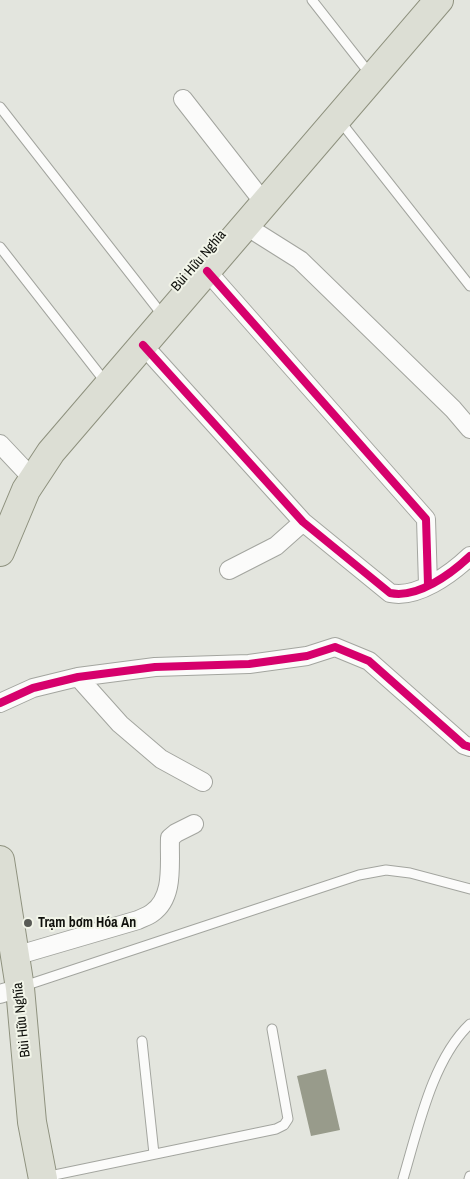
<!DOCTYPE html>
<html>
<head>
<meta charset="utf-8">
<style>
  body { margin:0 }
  canvas { display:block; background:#e3e5de }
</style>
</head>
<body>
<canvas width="470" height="1179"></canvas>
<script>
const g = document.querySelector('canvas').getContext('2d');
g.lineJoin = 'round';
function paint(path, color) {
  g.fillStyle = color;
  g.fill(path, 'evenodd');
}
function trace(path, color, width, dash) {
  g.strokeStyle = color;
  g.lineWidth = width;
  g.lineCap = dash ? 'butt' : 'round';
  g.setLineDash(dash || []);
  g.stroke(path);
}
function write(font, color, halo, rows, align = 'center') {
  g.font = font + ' "Archivo Narrow",sans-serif';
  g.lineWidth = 4;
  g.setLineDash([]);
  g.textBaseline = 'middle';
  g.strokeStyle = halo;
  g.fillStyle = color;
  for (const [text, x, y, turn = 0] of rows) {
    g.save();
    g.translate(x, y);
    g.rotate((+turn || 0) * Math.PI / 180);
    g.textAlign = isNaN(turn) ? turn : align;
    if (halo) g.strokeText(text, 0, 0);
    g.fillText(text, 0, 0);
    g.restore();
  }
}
paint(new Path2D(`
  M 326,1069 L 340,1130 L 311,1136 L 297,1076 Z`), '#989b8b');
const lane = new Path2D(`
  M 312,0 L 370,74
  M 0,107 L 164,317
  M 340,121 L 470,286
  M 0,247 L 107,384
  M 24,986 L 359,875 L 386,870 L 410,873 L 470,889
  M 142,1041 L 154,1154
  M 45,1177 L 276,1129 L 284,1125 L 288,1119 L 272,1029
  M 403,1179 C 418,1129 432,1060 470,1024
  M 469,1179 L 470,1176`);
const street = new Path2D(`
  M 183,99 L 265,204
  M 246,226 L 300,260 L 453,409 L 470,429
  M 207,271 L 426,519 L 428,585
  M 143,345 L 303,522 L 390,593 C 417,599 451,574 470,556
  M 0,444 L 33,479
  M 229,570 L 276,546 L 303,522
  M 78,677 L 120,724 L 161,759 L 203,782
  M 0,703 L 33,688 L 78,677 L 155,667 L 249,664 L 307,656 L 335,647 L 369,661 L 464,745 L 470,747
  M 15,956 L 138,920 C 142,918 148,916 152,913 C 175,897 169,863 170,838 L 176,833 L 194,824
  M 0,994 L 20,988`);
const primary = new Path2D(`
  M 0,552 L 26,490 L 51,452 L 439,0
  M 0,860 L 20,988 L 32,1122 L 43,1179`);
trace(lane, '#a3a59f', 11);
trace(street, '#a3a59f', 20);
trace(primary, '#8e917e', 30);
trace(lane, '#fbfbfa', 9);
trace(street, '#fbfbfa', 18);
trace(primary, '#dcded4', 28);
trace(new Path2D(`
  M 207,271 L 426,519 L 428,585
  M 143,345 L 303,522 L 390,593 C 417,599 451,574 470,556
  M 0,703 L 33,688 L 78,677 L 155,667 L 249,664 L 307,656 L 335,647 L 369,661 L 464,745 L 470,747`), '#d6006c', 8);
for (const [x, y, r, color] of [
  [28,923,5,"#595b56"]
]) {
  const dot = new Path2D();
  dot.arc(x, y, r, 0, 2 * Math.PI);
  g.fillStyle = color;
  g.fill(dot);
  trace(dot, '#f2f5e9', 2);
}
write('14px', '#0f100c', '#f2f5e9', [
  ["Bùi Hữu Nghĩa",199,261,-49],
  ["Bùi Hữu Nghĩa",22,1020,-96]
]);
write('bold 14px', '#0f100c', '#f2f5e9', [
  ["Trạm bơm Hóa An",38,923]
], 'left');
</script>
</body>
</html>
